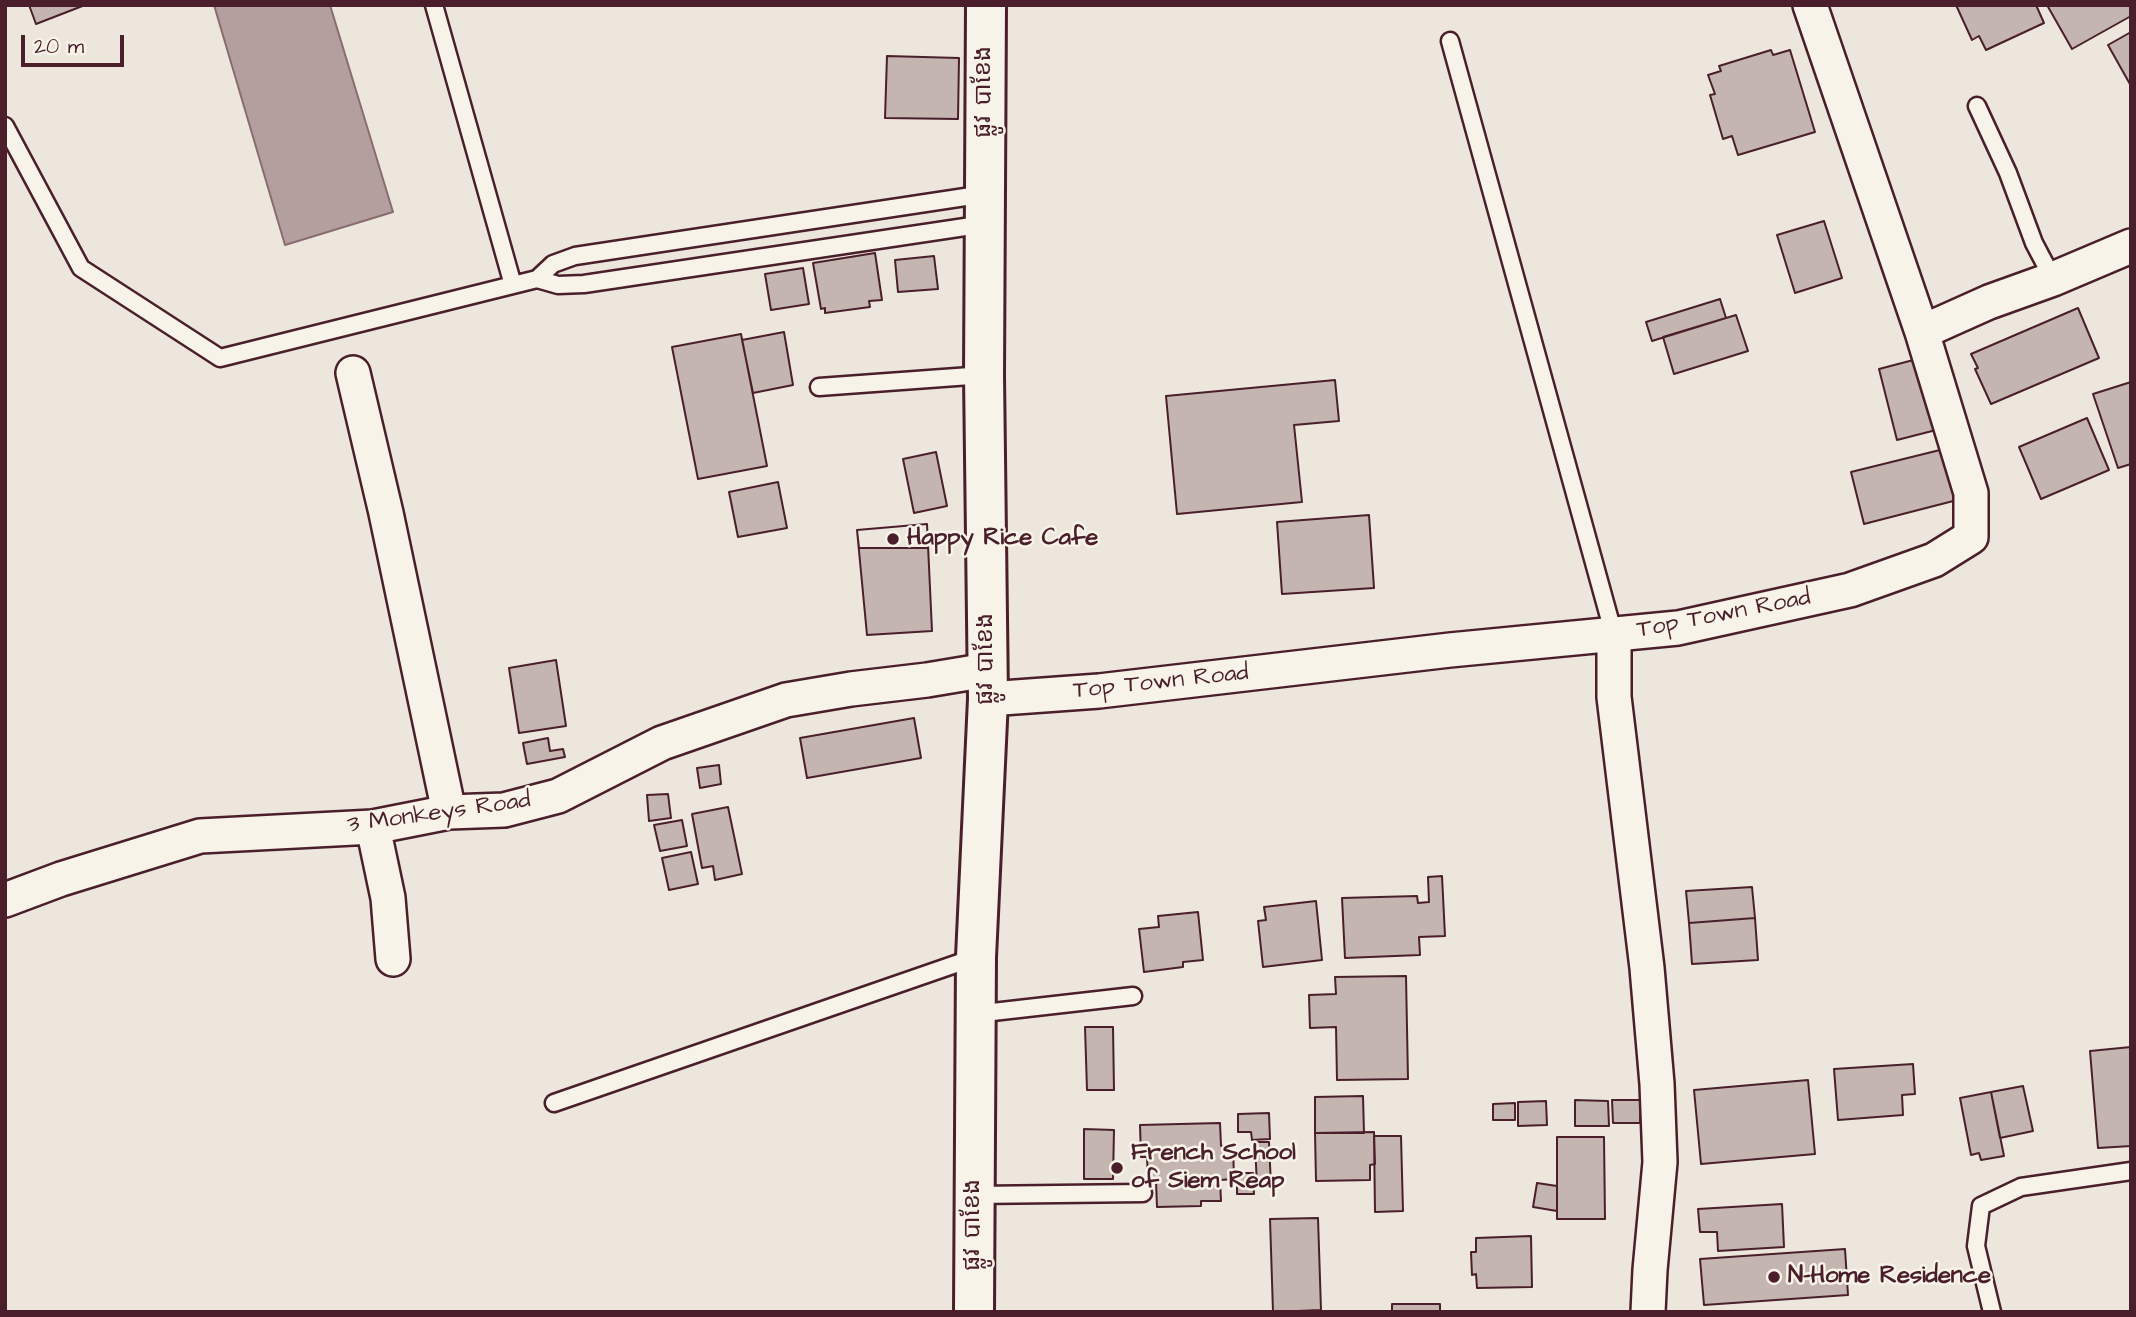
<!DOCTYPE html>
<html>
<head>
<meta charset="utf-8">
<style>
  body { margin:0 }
  #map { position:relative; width:2136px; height:1317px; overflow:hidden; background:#ece6dd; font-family:"Architects Daughter",sans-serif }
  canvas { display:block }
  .frame { position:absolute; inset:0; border:7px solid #4a1f2b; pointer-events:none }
  .scale { position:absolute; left:21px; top:35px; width:103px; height:32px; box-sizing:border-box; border:4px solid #4a1f2b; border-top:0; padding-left:9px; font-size:21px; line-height:24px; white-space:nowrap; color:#4a1f2b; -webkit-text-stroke:5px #f7f3e8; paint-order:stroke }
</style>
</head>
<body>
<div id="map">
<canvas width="2136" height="1317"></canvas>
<div class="frame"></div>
<div class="scale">20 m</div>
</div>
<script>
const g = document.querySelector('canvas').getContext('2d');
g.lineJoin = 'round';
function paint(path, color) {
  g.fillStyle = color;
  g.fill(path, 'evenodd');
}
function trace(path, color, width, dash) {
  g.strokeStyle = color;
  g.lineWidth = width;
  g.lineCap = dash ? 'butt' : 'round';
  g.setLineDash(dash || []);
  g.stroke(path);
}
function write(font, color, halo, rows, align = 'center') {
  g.font = font + ' "Architects Daughter","Noto Sans Khmer",sans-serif';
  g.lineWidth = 5;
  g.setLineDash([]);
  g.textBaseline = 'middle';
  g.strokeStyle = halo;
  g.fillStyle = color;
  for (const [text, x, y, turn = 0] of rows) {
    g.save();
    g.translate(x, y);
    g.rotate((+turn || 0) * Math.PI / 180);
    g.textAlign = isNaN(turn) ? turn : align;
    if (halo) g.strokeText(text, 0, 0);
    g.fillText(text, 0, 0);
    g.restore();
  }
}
const water = new Path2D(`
  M 214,5 L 330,5 L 393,212 L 285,245 Z`);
paint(water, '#b39f9d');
trace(water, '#896c6f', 2);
const building = new Path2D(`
  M 29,5 L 85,5 L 36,24 Z
  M 1956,5 L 2036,5 L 2044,23 L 1986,50 L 1979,36 L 1972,40 Z
  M 2047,5 L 2131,5 L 2131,16 L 2072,49 Z
  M 2131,32 L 2131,86 L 2108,45 Z
  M 1771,50 L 1773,55 L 1790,50 L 1815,132 L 1738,155 L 1732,136 L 1723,139 L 1710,95 L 1715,94 L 1708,75 L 1721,71 L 1719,66 Z
  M 887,56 L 959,58 L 958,119 L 885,118 Z
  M 1824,221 L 1842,278 L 1795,293 L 1777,235 Z
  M 875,253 L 882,300 L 869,301 L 870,307 L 825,313 L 825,308 L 821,309 L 813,263 Z
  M 934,256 L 938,289 L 898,292 L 895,260 Z
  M 803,268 L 809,304 L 771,310 L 765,274 Z
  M 1720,299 L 1726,318 L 1652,341 L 1646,322 Z
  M 2078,308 L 2099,358 L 1991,404 L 1975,369 L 1978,368 L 1971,354 Z
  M 1736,315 L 1748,351 L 1674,374 L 1663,337 Z
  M 784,332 L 793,385 L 753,393 L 742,340 Z
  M 741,334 L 767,466 L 698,479 L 672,347 Z
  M 1921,358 L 1940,429 L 1897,440 L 1879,369 Z
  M 1335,380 L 1339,421 L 1294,425 L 1302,502 L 1177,514 L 1166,396 Z
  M 2131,382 L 2131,464 L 2118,468 L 2093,394 Z
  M 2087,418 L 2109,470 L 2041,499 L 2019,447 Z
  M 1948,448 L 1961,499 L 1864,524 L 1851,472 Z
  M 936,452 L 947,506 L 914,513 L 903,459 Z
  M 778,482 L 787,528 L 738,537 L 729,492 Z
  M 1369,515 L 1374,588 L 1282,594 L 1277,522 Z
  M 927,524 L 932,631 L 867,635 L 857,530 Z
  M 927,524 L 928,548 L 859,548 L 857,530 Z
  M 556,660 L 566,726 L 519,733 L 509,668 Z
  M 914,718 L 921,758 L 807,778 L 800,738 Z
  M 548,738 L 550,751 L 563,749 L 565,757 L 527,764 L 523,743 Z
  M 719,765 L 721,784 L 700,788 L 697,768 Z
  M 668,794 L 671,818 L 649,821 L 647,795 Z
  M 728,807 L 742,874 L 715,880 L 713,866 L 702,868 L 692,814 Z
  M 682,820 L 687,846 L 660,851 L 654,825 Z
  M 691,852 L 698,884 L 669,890 L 662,858 Z
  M 1442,876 L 1445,936 L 1419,937 L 1420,955 L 1345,958 L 1342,898 L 1417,896 L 1418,903 L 1429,902 L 1428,877 Z
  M 1752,887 L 1755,918 L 1689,923 L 1686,891 Z
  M 1316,901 L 1322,960 L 1263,967 L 1258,921 L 1266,920 L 1264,907 Z
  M 1198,912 L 1203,960 L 1183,962 L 1183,967 L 1144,972 L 1139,929 L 1159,927 L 1158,916 Z
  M 1755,918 L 1758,960 L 1692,964 L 1689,923 Z
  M 1406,976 L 1408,1079 L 1337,1080 L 1336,1027 L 1310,1028 L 1309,995 L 1336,994 L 1335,977 Z
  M 1085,1027 L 1113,1027 L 1114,1090 L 1087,1090 Z
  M 2131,1047 L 2131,1146 L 2098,1148 L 2090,1051 Z
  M 1913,1064 L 1915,1094 L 1902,1095 L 1903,1115 L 1838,1120 L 1834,1069 Z
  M 1808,1080 L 1815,1154 L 1701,1164 L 1694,1090 Z
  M 2023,1086 L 2033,1131 L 2000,1138 L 1991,1092 Z
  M 1991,1092 L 2004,1156 L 1981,1160 L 1979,1153 L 1971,1155 L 1960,1098 Z
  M 1363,1096 L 1364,1133 L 1315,1133 L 1315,1097 Z
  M 1575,1100 L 1608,1101 L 1609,1126 L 1575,1126 Z
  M 1612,1100 L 1641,1100 L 1640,1123 L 1613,1123 Z
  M 1546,1101 L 1547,1125 L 1518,1126 L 1518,1102 Z
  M 1515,1103 L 1515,1120 L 1493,1120 L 1493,1104 Z
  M 1269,1113 L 1270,1139 L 1252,1140 L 1251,1132 L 1238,1132 L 1238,1114 Z
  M 1220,1123 L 1221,1146 L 1233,1146 L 1234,1179 L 1220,1180 L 1221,1201 L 1201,1201 L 1201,1206 L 1157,1207 L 1156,1181 L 1148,1181 L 1147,1157 L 1141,1157 L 1140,1125 Z
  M 1084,1129 L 1114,1130 L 1113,1179 L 1084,1179 Z
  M 1374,1132 L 1375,1164 L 1370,1165 L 1370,1180 L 1316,1181 L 1315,1133 Z
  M 1374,1136 L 1401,1136 L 1403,1211 L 1375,1212 Z
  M 1557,1137 L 1604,1137 L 1605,1219 L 1557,1219 Z
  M 1255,1142 L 1269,1142 L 1271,1186 L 1257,1187 Z
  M 1237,1173 L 1253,1173 L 1254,1194 L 1237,1194 Z
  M 1537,1183 L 1557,1186 L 1557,1211 L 1533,1207 Z
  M 1782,1204 L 1784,1247 L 1718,1251 L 1717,1232 L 1700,1232 L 1698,1209 Z
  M 1318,1218 L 1321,1310 L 1273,1312 L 1270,1219 Z
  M 1531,1236 L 1532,1287 L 1477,1288 L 1476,1274 L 1472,1275 L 1471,1252 L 1476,1252 L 1476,1238 Z
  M 1845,1249 L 1848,1295 L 1704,1305 L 1700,1259 Z
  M 1392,1304 L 1440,1304 L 1440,1312 L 1392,1312 Z`);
paint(building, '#c4b5b0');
trace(building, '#4a1f2b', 2);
const service = new Path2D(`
  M 434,5 L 513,285
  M 1450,41 L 1614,635
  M 1977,106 L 2008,173 L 2034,243 L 2053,279
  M 5,126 L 81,268 L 220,358 L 537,279 L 558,285 L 584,284 L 985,224
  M 537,279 L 553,264 L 575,256 L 985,194
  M 819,387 L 984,375
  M 975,1014 L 1133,996
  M 554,1103 L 976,957
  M 974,1195 L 1143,1193
  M 1992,1312 L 1976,1246 L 1981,1206 L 2021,1187 L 2131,1171`);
const minor = new Path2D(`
  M 1922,332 L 1989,302 L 2053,279 L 2131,246
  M 353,373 L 386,513 L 449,812
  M 1614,635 L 1614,697 L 1647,968 L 1657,1084 L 1660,1162 L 1650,1270 L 1648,1312
  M 988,699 L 1099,691 L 1450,650 L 1678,628 L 1850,590 L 1934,560 L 1971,537 L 1971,493 L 1922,332 L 1810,5
  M 373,827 L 388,898 L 393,959
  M 5,900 L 61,879 L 200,836 L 373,827 L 449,812 L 504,810 L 558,796 L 662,743 L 786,700 L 851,689 L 927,680 L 987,670`);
const tertiary = new Path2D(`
  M 974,1312 L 976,957 L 988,699 L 984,375 L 986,5`);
trace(service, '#4a1f2b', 21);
trace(minor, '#4a1f2b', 38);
trace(tertiary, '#4a1f2b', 44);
trace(service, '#f7f3e8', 16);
trace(minor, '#f7f3e8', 33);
trace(tertiary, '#f7f3e8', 38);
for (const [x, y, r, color] of [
  [893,539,7,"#4a1f2b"],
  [1117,1168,7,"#4a1f2b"],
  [1774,1277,7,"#4a1f2b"]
]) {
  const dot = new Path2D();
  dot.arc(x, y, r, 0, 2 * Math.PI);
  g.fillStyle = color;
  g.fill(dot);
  trace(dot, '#f7f3e8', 2.5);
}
write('24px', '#4a1f2b', '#f7f3e8', [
  ["ផ្លូវ បាខែង",985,92,-90],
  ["Top Town Road",1724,615,-11],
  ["ផ្លូវ បាខែង",987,659,-90],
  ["Top Town Road",1161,683,-6],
  ["3 Monkeys Road",439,814,-8],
  ["ផ្លូវ បាខែង",974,1225,-90]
]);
write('bold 24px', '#4a1f2b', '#f7f3e8', [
  ["Happy Rice Cafe",907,539],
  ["French School",1131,1154],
  ["of Siem Reap",1131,1182],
  ["N-Home Residence",1788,1277]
], 'left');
</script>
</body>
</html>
